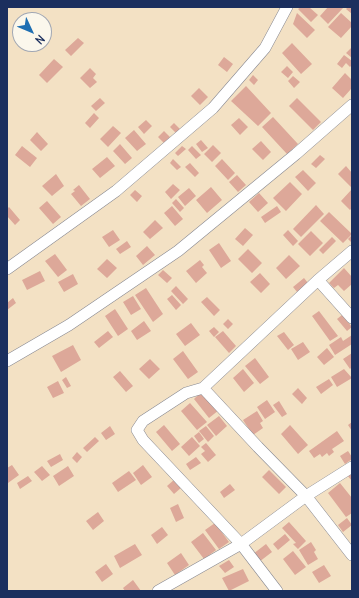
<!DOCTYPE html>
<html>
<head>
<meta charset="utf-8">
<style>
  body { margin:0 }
  #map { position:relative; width:359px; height:598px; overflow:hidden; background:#f3e1c4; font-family:Delius,sans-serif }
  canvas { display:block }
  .frame { position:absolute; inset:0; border:8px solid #1b2f5e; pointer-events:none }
  .north { position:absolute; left:12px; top:12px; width:40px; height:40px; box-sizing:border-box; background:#fbf7ec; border:1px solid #a1a7b3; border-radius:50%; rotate:134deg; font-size:11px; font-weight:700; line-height:16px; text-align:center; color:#1b2f5e }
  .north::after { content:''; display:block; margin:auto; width:14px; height:18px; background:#1f6fb2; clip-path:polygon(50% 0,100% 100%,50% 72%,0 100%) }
</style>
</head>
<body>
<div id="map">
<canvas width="359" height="598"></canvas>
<div class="frame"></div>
<div class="north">N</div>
</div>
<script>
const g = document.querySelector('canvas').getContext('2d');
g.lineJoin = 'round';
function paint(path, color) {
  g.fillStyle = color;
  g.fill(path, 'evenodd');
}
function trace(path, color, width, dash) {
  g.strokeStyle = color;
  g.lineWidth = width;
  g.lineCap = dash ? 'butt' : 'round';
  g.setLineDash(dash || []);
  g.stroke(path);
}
paint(new Path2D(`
  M 301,7 L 309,7 L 318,15 L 311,22 L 298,9 Z
  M 328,7 L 344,7 L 328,24 L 320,16 Z
  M 348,7 L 352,7 L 352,14 L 346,9 Z
  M 297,13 L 315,30 L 307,38 L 293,24 Z
  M 341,13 L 352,23 L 352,26 L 341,38 L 328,27 Z
  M 78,38 L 84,43 L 71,56 L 65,50 Z
  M 292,43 L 312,64 L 301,74 L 282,53 Z
  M 352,47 L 352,58 L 346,53 Z
  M 344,55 L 352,61 L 352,65 L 350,67 L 346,63 L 342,68 L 337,64 Z
  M 224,57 L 233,64 L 227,72 L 218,65 Z
  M 54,59 L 63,67 L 47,83 L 39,75 Z
  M 287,66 L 293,72 L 288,78 L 281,72 Z
  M 90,68 L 96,74 L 93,78 L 97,82 L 90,88 L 80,78 Z
  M 345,73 L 352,80 L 352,90 L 351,89 L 343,98 L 332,88 Z
  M 253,75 L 258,80 L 254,85 L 249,80 Z
  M 293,76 L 300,82 L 294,88 L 288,81 Z
  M 246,86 L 271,113 L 258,126 L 231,101 Z
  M 199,88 L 208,97 L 200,105 L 191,96 Z
  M 100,98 L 105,103 L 96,111 L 91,106 Z
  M 297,98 L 321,122 L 313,130 L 289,106 Z
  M 94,113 L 99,118 L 90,128 L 85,123 Z
  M 273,117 L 298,144 L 287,154 L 262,127 Z
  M 239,118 L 248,127 L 240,135 L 231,125 Z
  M 146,120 L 152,126 L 144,134 L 138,127 Z
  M 174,123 L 180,129 L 176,133 L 170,127 Z
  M 113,126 L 121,133 L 108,147 L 100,139 Z
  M 134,130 L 146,144 L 137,151 L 125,138 Z
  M 164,131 L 170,137 L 164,143 L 158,137 Z
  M 37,132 L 48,144 L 41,151 L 30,140 Z
  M 201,140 L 208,148 L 202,152 L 196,144 Z
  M 261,141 L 271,152 L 263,160 L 252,149 Z
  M 120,144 L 132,158 L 125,164 L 113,151 Z
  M 213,145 L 221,153 L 212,162 L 204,154 Z
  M 22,146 L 37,158 L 30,167 L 15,155 Z
  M 182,146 L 186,149 L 178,156 L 175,153 Z
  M 192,146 L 201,155 L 196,159 L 188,150 Z
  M 320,155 L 325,159 L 316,168 L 311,164 Z
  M 107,157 L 115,166 L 100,178 L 92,169 Z
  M 173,159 L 181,167 L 177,170 L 170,163 Z
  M 222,159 L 235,173 L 228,180 L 215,166 Z
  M 190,163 L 199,173 L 195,177 L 185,167 Z
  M 346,166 L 352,173 L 352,186 L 351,187 L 338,174 Z
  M 303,170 L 316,183 L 308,191 L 295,177 Z
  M 56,174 L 64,186 L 52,196 L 42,186 Z
  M 237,175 L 246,185 L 238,192 L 229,182 Z
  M 290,182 L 302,194 L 286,211 L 273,198 Z
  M 173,184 L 180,190 L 171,199 L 165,192 Z
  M 79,185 L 90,199 L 81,206 L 71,194 L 75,191 L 73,190 Z
  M 211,187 L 222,200 L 207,213 L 196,200 Z
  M 189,188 L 196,196 L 185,206 L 178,197 Z
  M 352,189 L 352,208 L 350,210 L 341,201 Z
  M 135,190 L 142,196 L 137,202 L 130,195 Z
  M 259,193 L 268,203 L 258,212 L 249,202 Z
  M 176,199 L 184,208 L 180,212 L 172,203 Z
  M 47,201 L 61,217 L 53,224 L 39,208 Z
  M 316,205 L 324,214 L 301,237 L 293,229 Z
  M 172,206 L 183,219 L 175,226 L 164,213 Z
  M 277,206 L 281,212 L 265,223 L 261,217 Z
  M 9,207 L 20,220 L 15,225 L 7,216 L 7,209 Z
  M 329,212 L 352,234 L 343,243 L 320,221 Z
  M 155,220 L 163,228 L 150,239 L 143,232 Z
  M 245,228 L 253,235 L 243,246 L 235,239 Z
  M 113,230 L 120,240 L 109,247 L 102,237 Z
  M 288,230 L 298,241 L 293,246 L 283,235 Z
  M 311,231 L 323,243 L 310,256 L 298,244 Z
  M 352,235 L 352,243 L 348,239 Z
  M 332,237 L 336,241 L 323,254 L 319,250 Z
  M 127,241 L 131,247 L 120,254 L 116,249 Z
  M 219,243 L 231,261 L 221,268 L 209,250 Z
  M 147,246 L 155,255 L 143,265 L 136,256 Z
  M 248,249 L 262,263 L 252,273 L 238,259 Z
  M 55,254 L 67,270 L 58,277 L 45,261 Z
  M 289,255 L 300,266 L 286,279 L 276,268 Z
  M 107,259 L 117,268 L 107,278 L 97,269 Z
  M 200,260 L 204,265 L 202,267 L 207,273 L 196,283 L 186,271 Z
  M 344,268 L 352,277 L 352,284 L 344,291 L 338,285 L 334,288 L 329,283 Z
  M 163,270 L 172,278 L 167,283 L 158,275 Z
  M 40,271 L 45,281 L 27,290 L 22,280 Z
  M 260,273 L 270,284 L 261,293 L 250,282 Z
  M 73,274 L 78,284 L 64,292 L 58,282 Z
  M 304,278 L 308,283 L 298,293 L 293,287 Z
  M 176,286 L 188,299 L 183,304 L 171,291 Z
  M 146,288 L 163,314 L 153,322 L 135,295 Z
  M 172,295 L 181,305 L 176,310 L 167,299 Z
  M 133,296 L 141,309 L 131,315 L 123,302 Z
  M 207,297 L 220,310 L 214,316 L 201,302 Z
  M 13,298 L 16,303 L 7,310 L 7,303 Z
  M 115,309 L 128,329 L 118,336 L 105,316 Z
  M 319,311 L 338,336 L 330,341 L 312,316 Z
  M 342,315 L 352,327 L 347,331 L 337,319 Z
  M 228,319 L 233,324 L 228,329 L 223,324 Z
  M 144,321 L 151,331 L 137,340 L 131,331 Z
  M 191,323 L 200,335 L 185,346 L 176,334 Z
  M 214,327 L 219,332 L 214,337 L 209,331 Z
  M 108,331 L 113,337 L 99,348 L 94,342 Z
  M 223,331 L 236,346 L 229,353 L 215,337 Z
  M 284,332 L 294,345 L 288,350 L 277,336 Z
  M 352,335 L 352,344 L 335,355 L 329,345 L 341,337 L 343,341 Z
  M 303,342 L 310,352 L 298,360 L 291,349 Z
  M 73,345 L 81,360 L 61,372 L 52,356 Z
  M 327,348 L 334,357 L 324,365 L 317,357 Z
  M 183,351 L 198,372 L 188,379 L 173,359 Z
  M 352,353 L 352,367 L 350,369 L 343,359 Z
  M 255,358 L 269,377 L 260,384 L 245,366 Z
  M 150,359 L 160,369 L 149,379 L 139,369 Z
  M 243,369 L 254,383 L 244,392 L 233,378 Z
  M 344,369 L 352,378 L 337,387 L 331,377 Z
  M 120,371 L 133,386 L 126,392 L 113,377 Z
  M 66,377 L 71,386 L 67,388 L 62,380 Z
  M 329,379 L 333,385 L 321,394 L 316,387 Z
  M 58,381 L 64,393 L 53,398 L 47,387 Z
  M 298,388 L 307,398 L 302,404 L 292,394 Z
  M 199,394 L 207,395 L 219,410 L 209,418 L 194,399 Z
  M 267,400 L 275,412 L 265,419 L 257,407 Z
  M 279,401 L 287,414 L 282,417 L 273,405 Z
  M 190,403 L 207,422 L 197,430 L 181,411 Z
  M 257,411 L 263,421 L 260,423 L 263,428 L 253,435 L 243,420 Z
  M 219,416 L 227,426 L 216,436 L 207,425 Z
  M 352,422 L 352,431 L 348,425 Z
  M 164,425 L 180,444 L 172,451 L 156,432 Z
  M 290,425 L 308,445 L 298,454 L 281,434 Z
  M 110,426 L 115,434 L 106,440 L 101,433 Z
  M 206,426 L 214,436 L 208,442 L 199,431 Z
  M 337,431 L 344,441 L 332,449 L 334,452 L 329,456 L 327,453 L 322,457 L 320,454 L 314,458 L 309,451 Z
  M 199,432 L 204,439 L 199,443 L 194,436 Z
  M 95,437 L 99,441 L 87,452 L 83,448 Z
  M 192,437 L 200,446 L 189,456 L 181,447 Z
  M 206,443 L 216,455 L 208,462 L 201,454 L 205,451 L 201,447 Z
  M 348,451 L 352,457 L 352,459 L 345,464 L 340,456 Z
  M 77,452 L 82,457 L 77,463 L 72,458 Z
  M 60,454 L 63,460 L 51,467 L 47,461 Z
  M 196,457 L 201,463 L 190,470 L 186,464 Z
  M 12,465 L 19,475 L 8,483 L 7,482 L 7,468 Z
  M 143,465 L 152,477 L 141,485 L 133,473 Z
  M 42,466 L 50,475 L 42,481 L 34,472 Z
  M 68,466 L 74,476 L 59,486 L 53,476 Z
  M 269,470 L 286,487 L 279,494 L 262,477 Z
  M 129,471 L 136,480 L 118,492 L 112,483 Z
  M 352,471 L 352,481 L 347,475 Z
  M 28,476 L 32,481 L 20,489 L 17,483 Z
  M 175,479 L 182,487 L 174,494 L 167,486 Z
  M 340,483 L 352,498 L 352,513 L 346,517 L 328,493 Z
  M 230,484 L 235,490 L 224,498 L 220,492 Z
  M 178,504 L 184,518 L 176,522 L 170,508 Z
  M 98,512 L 104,521 L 93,530 L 86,521 Z
  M 347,518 L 352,525 L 343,532 L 338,525 Z
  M 289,522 L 306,541 L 298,549 L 293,544 L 296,543 L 282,528 Z
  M 215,523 L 229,542 L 219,549 L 205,530 Z
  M 162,527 L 168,535 L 157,544 L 151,535 Z
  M 203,533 L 216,550 L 204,559 L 191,542 Z
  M 285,534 L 290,540 L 278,550 L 273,544 Z
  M 311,542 L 316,550 L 314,552 L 318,559 L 308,565 L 299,550 Z
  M 135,544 L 142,555 L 120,568 L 114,556 Z
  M 266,544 L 272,552 L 259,562 L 253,554 Z
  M 293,551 L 306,567 L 295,575 L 283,559 Z
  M 181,553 L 189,565 L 175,575 L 167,563 Z
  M 229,560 L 234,567 L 225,573 L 219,566 Z
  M 106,564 L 113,574 L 102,582 L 95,572 Z
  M 324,565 L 331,576 L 319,583 L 312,572 Z
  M 243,569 L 249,581 L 229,591 L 222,578 Z
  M 133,580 L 141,591 L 125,591 L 123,588 Z`), '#dda899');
const street = new Path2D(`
  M 7,269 L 116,191 L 213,108 L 265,48 L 287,7
  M 318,280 L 352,318
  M 7,361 L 69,325 L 178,251 L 296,154 L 352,105
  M 203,388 L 258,447 L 306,496 L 352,555
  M 158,591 L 241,544 L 306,496 L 352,467
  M 277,591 L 241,544 L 143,440 L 137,430 L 143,421 L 186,393 L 203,388 L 318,280 L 352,251`);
trace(street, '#878891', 12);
trace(street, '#fff', 11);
</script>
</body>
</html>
